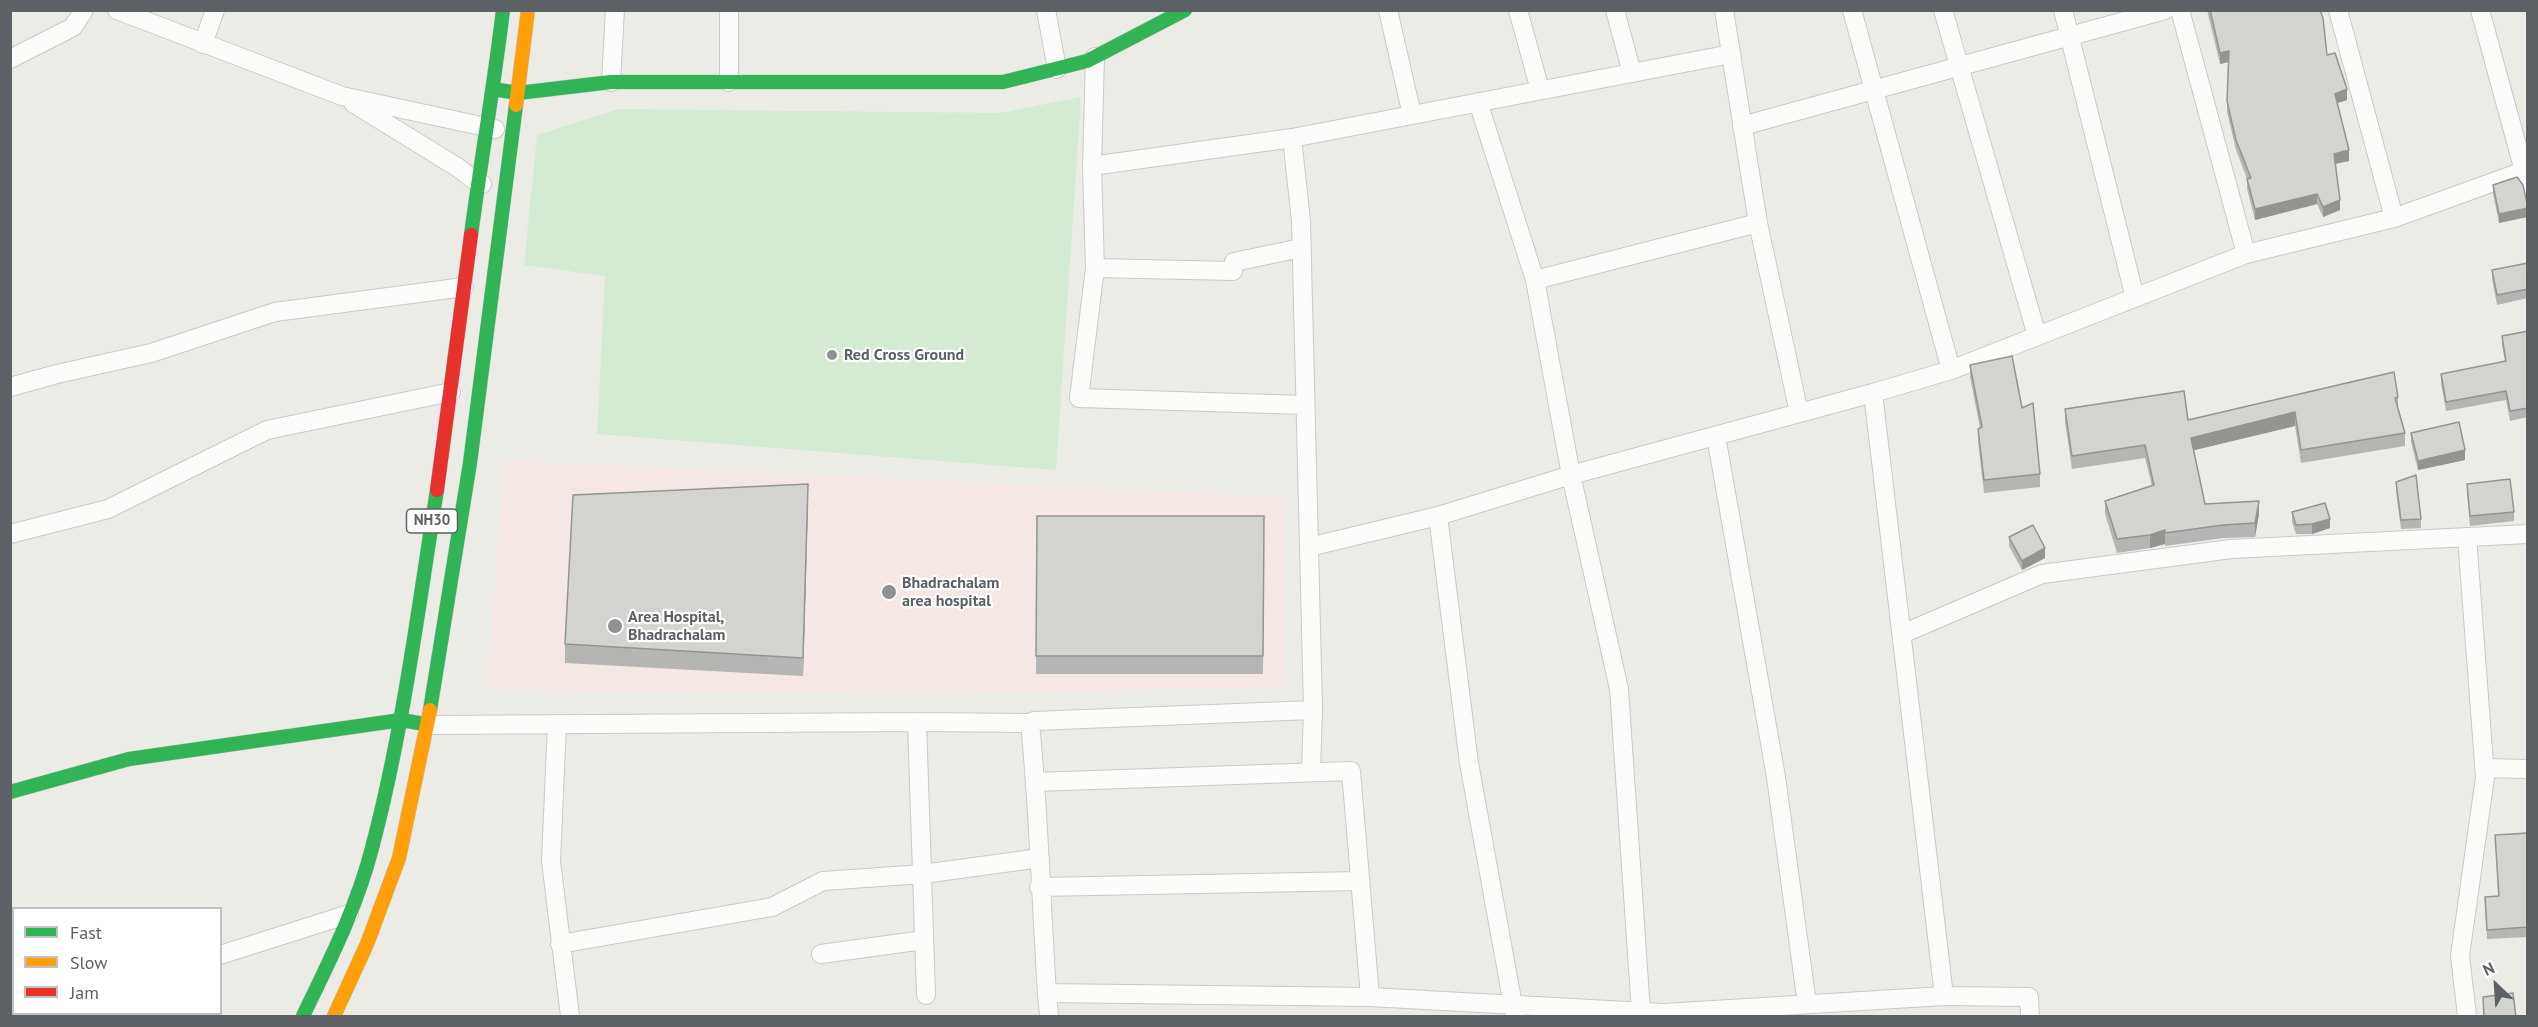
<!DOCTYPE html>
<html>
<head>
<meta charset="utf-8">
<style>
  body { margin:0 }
  #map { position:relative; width:2538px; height:1027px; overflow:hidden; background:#ecece7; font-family:"PT Sans",sans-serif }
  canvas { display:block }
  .frame { position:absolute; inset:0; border:12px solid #5c6166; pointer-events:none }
  .legend { position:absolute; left:12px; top:907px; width:210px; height:108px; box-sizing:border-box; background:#fff; border:2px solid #bec0c2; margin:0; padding:8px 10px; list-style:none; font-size:18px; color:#5c6166 }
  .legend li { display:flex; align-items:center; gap:12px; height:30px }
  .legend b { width:30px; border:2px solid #bec0c2 }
  .north { position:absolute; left:2466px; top:955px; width:60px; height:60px; -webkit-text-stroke:4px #fff; paint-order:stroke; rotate:335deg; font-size:16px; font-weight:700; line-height:24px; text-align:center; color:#5c6166 }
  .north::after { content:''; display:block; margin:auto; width:21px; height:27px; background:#5c6166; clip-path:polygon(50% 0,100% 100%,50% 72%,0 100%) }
</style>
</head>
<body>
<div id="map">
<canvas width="2538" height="1027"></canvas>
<div class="frame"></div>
<ul class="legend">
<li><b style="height:8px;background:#30b455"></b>Fast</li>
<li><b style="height:8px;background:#ff9f0a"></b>Slow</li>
<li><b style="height:8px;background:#e5322d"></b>Jam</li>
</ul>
<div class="north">N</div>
</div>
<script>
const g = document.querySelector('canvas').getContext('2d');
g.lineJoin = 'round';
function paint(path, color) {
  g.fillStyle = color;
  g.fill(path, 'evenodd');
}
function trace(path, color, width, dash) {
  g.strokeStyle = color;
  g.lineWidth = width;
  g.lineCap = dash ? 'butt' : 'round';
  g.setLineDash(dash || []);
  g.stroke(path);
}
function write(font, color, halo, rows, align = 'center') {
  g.font = font + ' "PT Sans",sans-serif';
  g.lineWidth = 4.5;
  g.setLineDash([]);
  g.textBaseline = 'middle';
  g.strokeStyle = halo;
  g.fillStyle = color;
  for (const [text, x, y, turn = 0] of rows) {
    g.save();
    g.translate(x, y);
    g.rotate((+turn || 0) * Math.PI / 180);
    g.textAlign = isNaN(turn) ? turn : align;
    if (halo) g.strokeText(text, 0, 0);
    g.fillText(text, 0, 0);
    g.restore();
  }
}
paint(new Path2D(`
  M 504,460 L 1285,497 L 1285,687 L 942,694 L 487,690 Z`), '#f5e7e4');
paint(new Path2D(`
  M 1081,97 L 1056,470 L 597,434 L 605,276 L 524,265 L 537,135 L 619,109 L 1000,113 Z`), '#d4ead2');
const street = new Path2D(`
  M 117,10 L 342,96 L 495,129
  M 729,10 L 729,82
  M 1046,10 L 1057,69
  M 1388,10 L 1412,115
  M 1518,10 L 1540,90
  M 1615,10 L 1632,73
  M 1724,10 L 1758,223 L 1799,413
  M 1852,10 L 1951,370 L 1873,393
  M 1943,10 L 2037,336
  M 2063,10 L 2135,298
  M 2338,10 L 2394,218
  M 2480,10 L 2524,171 L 2528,170
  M 203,44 L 215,10
  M 10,59 L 73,27 L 84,10
  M 611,82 L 615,10
  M 1478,102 L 1535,280
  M 353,103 L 457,167 L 478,183 L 482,184
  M 1742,126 L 2165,10
  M 1292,138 L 1731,54
  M 1092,166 L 1095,268 L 1079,398 L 1305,405
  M 2246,254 L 2394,218 L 2524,171 L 2528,185
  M 1095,268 L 1233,271 L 1234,262 L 1301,248
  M 1951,370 L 2246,254 L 2180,10
  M 10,387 L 57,374 L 151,353 L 275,312 L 464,287
  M 1716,436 L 1776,777 L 1807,1004
  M 1438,516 L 1469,763 L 1515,1016
  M 10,534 L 108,509 L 267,430 L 451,392
  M 2467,537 L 2485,777 L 2460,956 L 2467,1016
  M 1902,634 L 2042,574 L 2231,549 L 2528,534
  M 917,722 L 926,995
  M 1030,723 C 1039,813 1041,903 1047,993 L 1370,997 L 1664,1013 L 1944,996 L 1873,393 L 1571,475 L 1438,516 L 1309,547
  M 557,724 L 551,861 L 570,1016
  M 428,725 L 917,722 L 1030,723 L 1034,721 L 1313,710 L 1301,221 L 1292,138 L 1092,166 L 1095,57
  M 2485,768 L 2528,769
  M 1311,771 L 1313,710
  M 1036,782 L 1351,771 L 1370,997
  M 1039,887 L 1360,881
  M 560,944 L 772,907 L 823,881 L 923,874 L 1040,858
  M 821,954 L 924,940
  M 220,955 L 349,914
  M 1047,993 L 1049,1016
  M 1944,996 L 2029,997 L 2030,1016
  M 1641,1012 L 1619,689 L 1571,475 L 1535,280 L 1758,223
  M 10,1013 L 14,1012`);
const fast = new Path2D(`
  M 499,90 L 518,93 L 611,82 L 1003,82 L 1087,61 L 1185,10
  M 471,235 C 481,160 494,86 503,10
  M 430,710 L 470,463 L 516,105
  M 10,792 L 129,759 L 401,720 L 419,723
  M 303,1016 C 329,962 357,907 372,848 C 403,731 418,610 437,490`);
const slow = new Path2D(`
  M 516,105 L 528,10
  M 334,1016 L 367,944 L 399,858 L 430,710`);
const jam = new Path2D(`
  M 437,490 L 471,235`);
trace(street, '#c9cac9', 20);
trace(fast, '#c8c9c8', 15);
trace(slow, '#c8c9c8', 15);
trace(jam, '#c8c9c8', 15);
trace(street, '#fcfcfb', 18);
trace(fast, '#30b455', 14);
trace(slow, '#ff9f0a', 14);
trace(jam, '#e5322d', 14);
paint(new Path2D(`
  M 2207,10 L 2320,10 L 2327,55 L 2347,100 L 2337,103 L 2349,161 L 2336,164 L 2340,210 L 2323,217 L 2317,204 L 2255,220 L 2247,189 L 2247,179 L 2236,150 L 2227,112 L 2228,62 L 2220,64 Z
  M 2493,185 L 2528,207 L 2499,223 L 2493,194 Z
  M 2528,263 L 2528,298 L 2497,305 L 2492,279 L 2492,270 Z
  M 2528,331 L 2528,417 L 2510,421 L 2506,400 L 2446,411 L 2441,383 L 2441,374 L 2505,362 L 2502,345 L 2502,336 Z
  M 1970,365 L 2022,408 L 2040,474 L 2040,487 L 1984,493 L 1978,441 L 1978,429 L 1980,428 L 1970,377 Z
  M 2398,397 L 2398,410 L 2405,433 L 2405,446 L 2301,463 L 2295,426 L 2193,450 L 2205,504 L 2259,514 L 2255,537 L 2223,538 L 2165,546 L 2165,544 L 2150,548 L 2117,553 L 2105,514 L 2105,501 L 2152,486 L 2145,458 L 2072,469 L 2065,422 L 2065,409 L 2188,420 Z
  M 2411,433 L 2465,460 L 2418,470 L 2411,442 Z
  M 2396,482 L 2421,519 L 2421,528 L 2401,529 L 2396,492 Z
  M 2467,484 L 2514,512 L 2514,521 L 2470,526 L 2467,493 Z
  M 808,502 L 803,676 L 565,663 L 565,644 Z
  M 2292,512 L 2330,528 L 2312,534 L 2296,534 L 2292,522 Z
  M 1037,516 L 1264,516 L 1263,674 L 1036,674 Z
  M 2009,537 L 2045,558 L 2022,570 L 2009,546 Z
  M 2528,833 L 2528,937 L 2487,939 L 2485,897 L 2498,896 L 2495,835 Z`), '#b5b5b3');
paint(new Path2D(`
  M 2229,51 L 2229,62 L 2220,64 L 2220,53 Z
  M 2347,89 L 2347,100 L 2335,104 L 2335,94 Z
  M 2349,150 L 2349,161 L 2334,164 L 2334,154 Z
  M 2317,194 L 2317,204 L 2255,220 L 2255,209 Z
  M 2340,200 L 2340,210 L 2323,217 L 2323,207 Z
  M 2528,208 L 2528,217 L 2499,223 L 2499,214 Z
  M 2295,412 L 2295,426 L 2191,451 L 2191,438 Z
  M 2465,450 L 2465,460 L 2418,470 L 2418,461 Z
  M 808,484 L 808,502 L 803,676 L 803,658 Z
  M 2259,501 L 2259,514 L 2255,537 L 2255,523 Z
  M 2330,519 L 2330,528 L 2312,534 L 2312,524 Z
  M 2165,530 L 2165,544 L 2150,548 L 2150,535 Z
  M 2045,548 L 2045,558 L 2022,570 L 2022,561 Z`), '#949492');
const building = new Path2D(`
  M 2210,10 L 2320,10 L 2323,18 L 2327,55 L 2335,53 L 2347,89 L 2335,94 L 2349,150 L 2334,154 L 2340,200 L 2323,207 L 2317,194 L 2255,209 L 2247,179 L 2251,178 L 2236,140 L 2227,101 L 2229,51 L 2220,53 Z
  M 2517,177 L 2523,185 L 2528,208 L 2499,214 L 2493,185 Z
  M 2528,263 L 2528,289 L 2497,295 L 2492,270 Z
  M 2528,331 L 2528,408 L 2510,411 L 2506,391 L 2446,402 L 2441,374 L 2506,361 L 2502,336 Z
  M 2012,356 L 2022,408 L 2033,403 L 2040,474 L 1984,480 L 1978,429 L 1982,427 L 1970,365 Z
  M 2394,372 L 2398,397 L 2395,398 L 2405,433 L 2301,450 L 2295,412 L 2191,438 L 2205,504 L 2259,501 L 2255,523 L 2223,525 L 2165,533 L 2165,530 L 2150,535 L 2117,539 L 2105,501 L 2154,485 L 2145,445 L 2072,456 L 2065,409 L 2184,391 L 2188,420 Z
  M 2459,422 L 2465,450 L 2418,461 L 2411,433 Z
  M 2416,475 L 2421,519 L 2401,520 L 2396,482 Z
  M 2510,479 L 2514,512 L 2470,516 L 2467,484 Z
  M 808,484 L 803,658 L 565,644 L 573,495 Z
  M 2325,503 L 2330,519 L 2312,524 L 2296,525 L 2292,512 Z
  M 1037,516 L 1264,516 L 1263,656 L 1036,656 Z
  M 2033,525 L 2045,548 L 2022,561 L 2009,537 Z
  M 2528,833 L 2528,927 L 2487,930 L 2485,897 L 2499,896 L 2495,835 Z
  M 2513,993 L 2516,1017 L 2484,1017 L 2483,997 Z`);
paint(building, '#d3d3d0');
trace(building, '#949492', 1.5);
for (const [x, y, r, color] of [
  [832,355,6,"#8e9293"],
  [889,592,8,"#8e9293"],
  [615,626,8,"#8e9293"]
]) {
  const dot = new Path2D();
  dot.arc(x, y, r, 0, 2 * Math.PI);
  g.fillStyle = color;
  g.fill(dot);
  trace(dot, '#fff', 2);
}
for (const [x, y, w] of [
  [432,521,51]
]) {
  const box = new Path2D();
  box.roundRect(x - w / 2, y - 12, w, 24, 4.5);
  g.fillStyle = '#fff';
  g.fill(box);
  trace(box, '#5c6166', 1.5);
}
write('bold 15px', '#5c6166', null, [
  ["NH30",432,521]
]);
write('bold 16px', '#5c6166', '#fff', [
  ["Red Cross Ground",844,355],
  ["Bhadrachalam",902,583],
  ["area hospital",902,601],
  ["Area Hospital,",628,617],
  ["Bhadrachalam",628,635]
], 'left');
</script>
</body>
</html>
